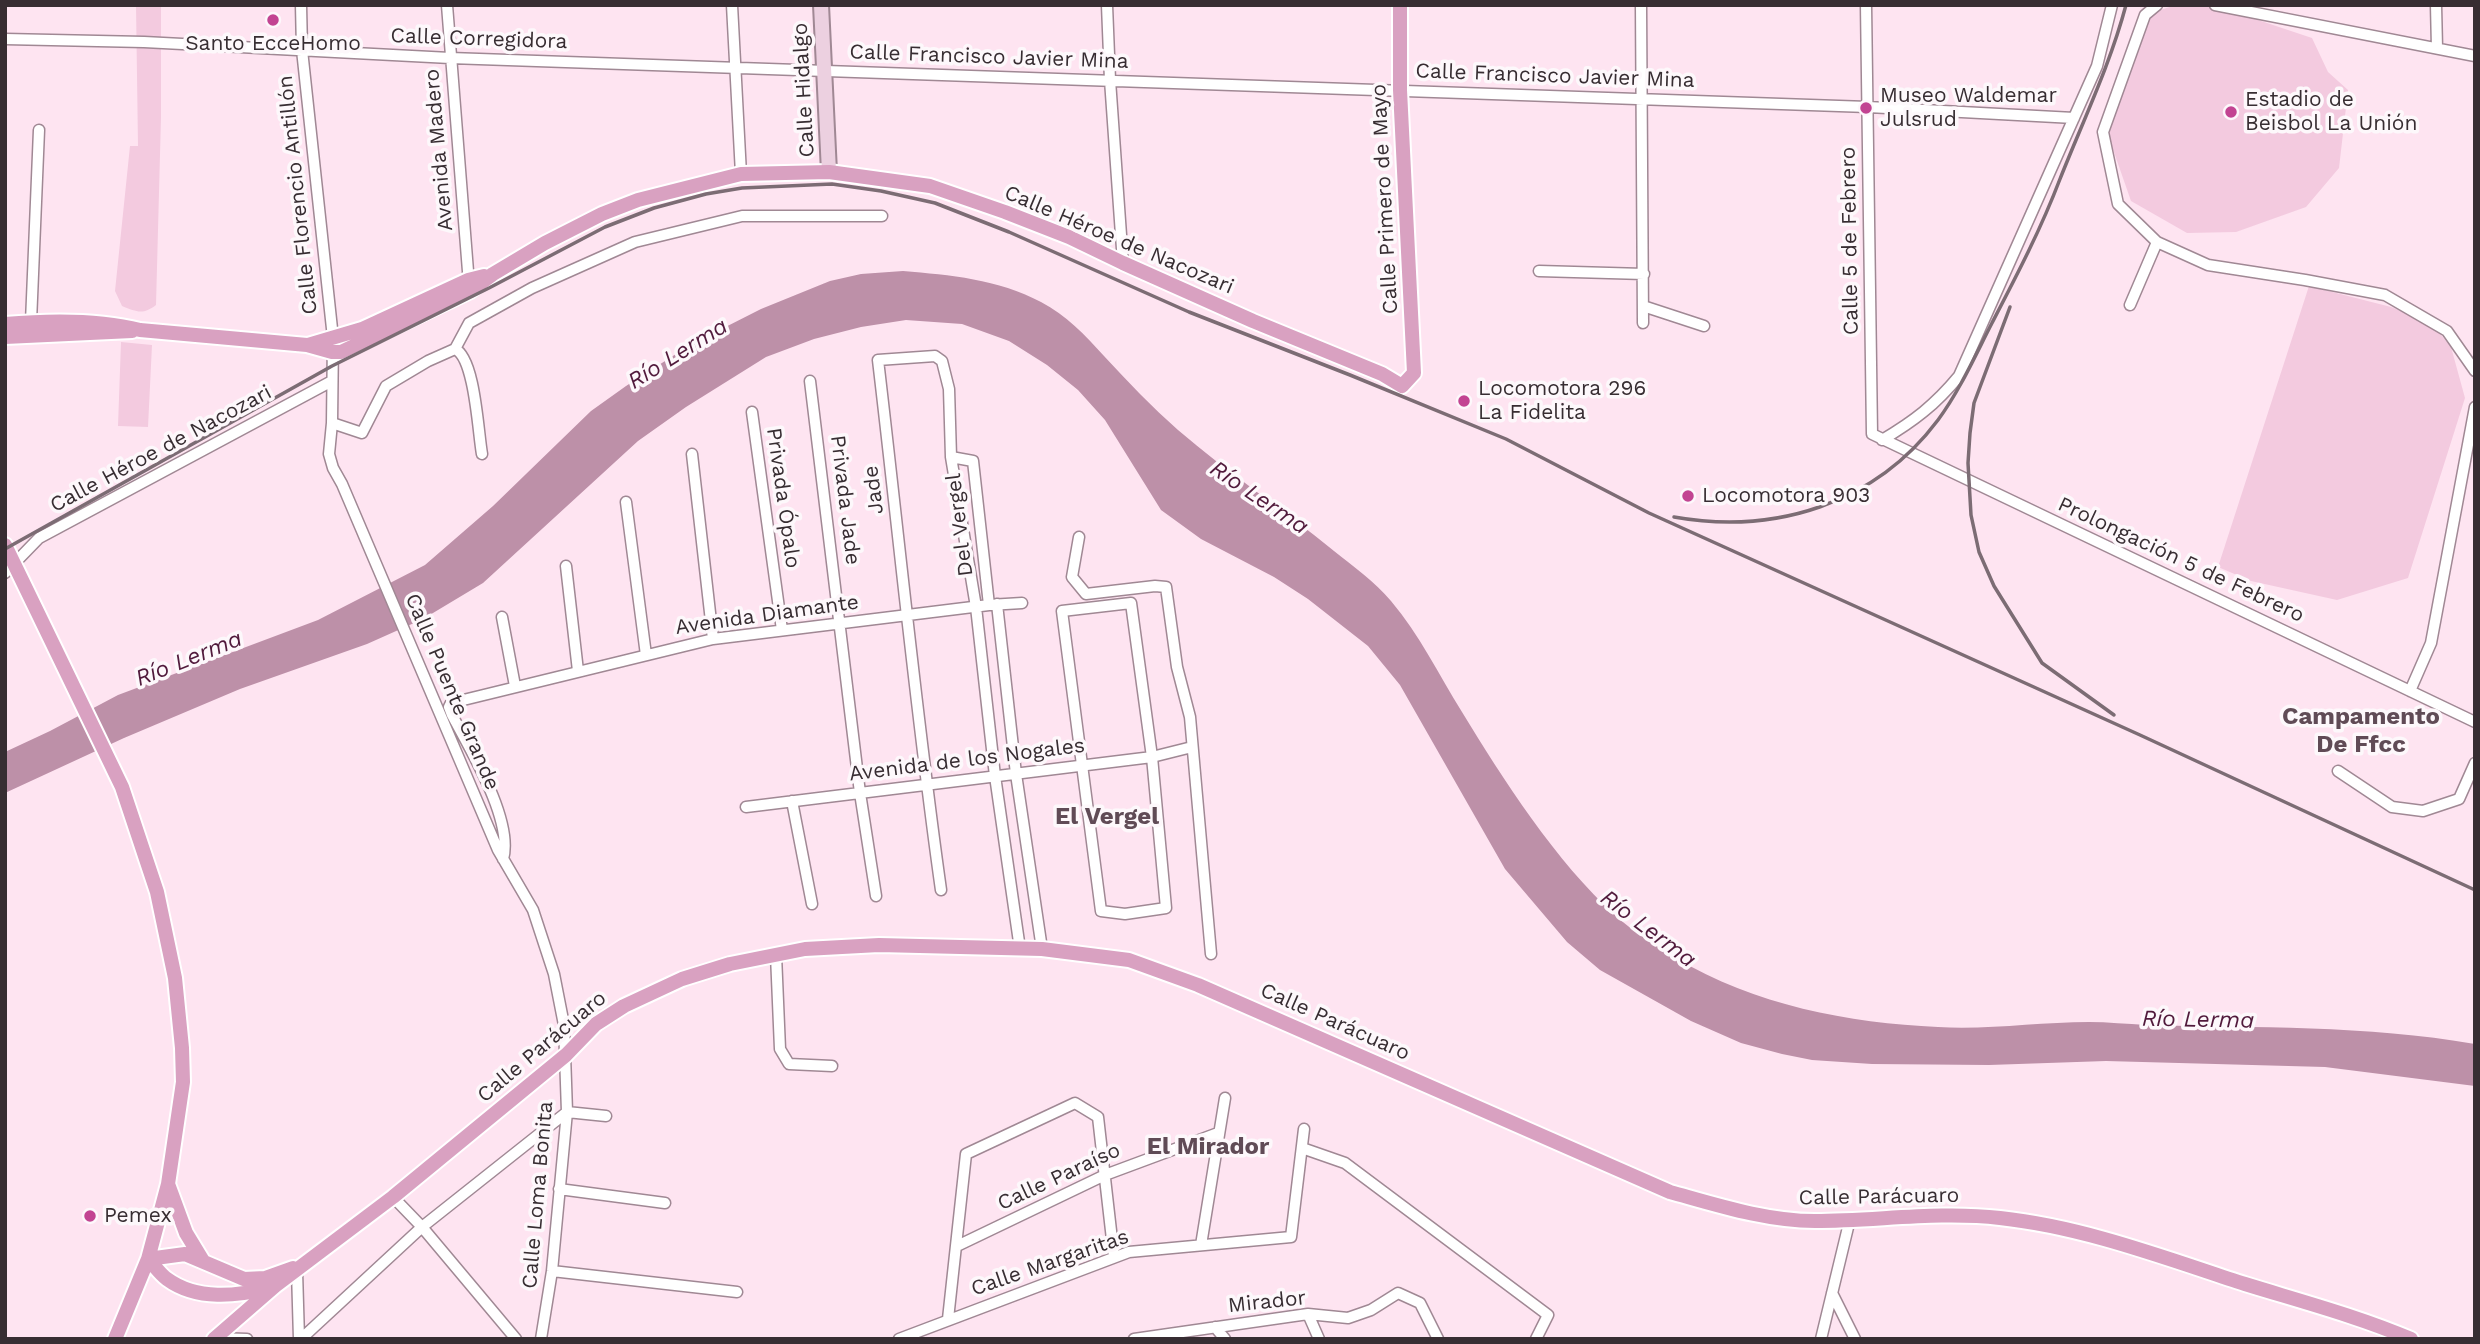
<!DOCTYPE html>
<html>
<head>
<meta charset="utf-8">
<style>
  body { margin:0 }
  #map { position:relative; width:2480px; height:1344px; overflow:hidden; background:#fee4f1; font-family:"Work Sans",sans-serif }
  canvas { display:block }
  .frame { position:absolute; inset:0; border:7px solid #372d32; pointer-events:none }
</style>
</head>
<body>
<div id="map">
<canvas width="2480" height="1344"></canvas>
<div class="frame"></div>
</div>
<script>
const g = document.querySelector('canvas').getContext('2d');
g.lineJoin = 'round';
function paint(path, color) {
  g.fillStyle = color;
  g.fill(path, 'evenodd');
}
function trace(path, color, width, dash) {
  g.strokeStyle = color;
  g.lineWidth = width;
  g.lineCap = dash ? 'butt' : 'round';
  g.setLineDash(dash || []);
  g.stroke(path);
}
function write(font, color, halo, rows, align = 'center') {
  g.font = font + ' "Work Sans",sans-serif';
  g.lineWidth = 7;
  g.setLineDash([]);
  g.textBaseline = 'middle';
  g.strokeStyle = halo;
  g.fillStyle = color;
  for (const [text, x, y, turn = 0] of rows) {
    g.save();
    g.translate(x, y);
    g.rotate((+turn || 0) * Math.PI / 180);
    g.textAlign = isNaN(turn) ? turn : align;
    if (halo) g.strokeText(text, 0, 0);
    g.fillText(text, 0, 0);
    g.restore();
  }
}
paint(new Path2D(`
  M 136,5 L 161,5 L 161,117 L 156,305 C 143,315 137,312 122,306 L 115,291 L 130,146 L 138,146 Z
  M 2176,5 L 2219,7 L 2312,38 L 2328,72 L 2348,90 L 2339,168 L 2306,207 L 2236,232 L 2187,233 L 2131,201 L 2108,135 L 2133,58 L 2151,13 Z
  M 2309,286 L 2391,307 L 2432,324 L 2451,347 L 2465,398 L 2408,578 L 2337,600 L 2251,581 L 2218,567 Z
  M 121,342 L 152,345 L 148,427 L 118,426 Z`), '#f3cadf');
paint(new Path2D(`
  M 903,271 C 950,275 998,279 1041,302 C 1066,315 1085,335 1104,356 C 1128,382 1152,407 1178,430 C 1228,473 1283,509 1334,551 C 1353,566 1375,582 1391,601 C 1419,634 1439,675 1462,712 C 1502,778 1557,863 1615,915 C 1632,931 1656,946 1676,958 C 1754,1005 1849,1023 1938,1027 C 1988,1030 2039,1022 2089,1022 C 2108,1022 2127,1024 2146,1025 C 2256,1028 2366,1025 2475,1044 L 2475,1086 L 2325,1067 L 2106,1061 L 1989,1065 L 1872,1064 L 1812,1060 L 1782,1054 L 1741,1043 L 1691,1021 L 1600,970 L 1567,942 L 1505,869 L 1400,685 L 1368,646 L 1308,599 L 1274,577 L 1201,539 L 1161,510 L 1105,420 L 1078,390 L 1047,365 L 1009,341 L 962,324 L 906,320 L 861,327 L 814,339 L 766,357 L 686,407 L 638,441 L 483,583 L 423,619 L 367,644 L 240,689 L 124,738 L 5,793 L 5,752 L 50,731 L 118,695 L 318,620 L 425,565 L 493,506 L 591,411 L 626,386 L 690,345 L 761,309 L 830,281 L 861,274 Z`), '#bd90a8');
const street = new Path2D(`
  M 301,5 L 302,50 L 333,338 L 332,423 L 329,454 L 333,468 L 342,484 L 498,850 L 533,910 L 554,974 L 564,1025 L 567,1112 L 552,1271 L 541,1339
  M 447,5 L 469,284
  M 732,5 L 741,174
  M 1107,5 L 1110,80 L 1123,263
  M 1641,5 L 1643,323
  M 1866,5 L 1872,434 L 2475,722
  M 2157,5 L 2145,15 L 2103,132 L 2118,204 L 2157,242 L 2208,265 L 2305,280 L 2385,295 L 2447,331 L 2475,371
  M 2215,5 L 2475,56
  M 2436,5 L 2437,48
  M 5,39 L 144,42 L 450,58 L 1868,107 L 2074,118
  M 1539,271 L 1644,274
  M 2130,305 L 2157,242
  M 1643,306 L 1704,326
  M 31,322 L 39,130
  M 455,349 C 475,358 478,432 482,454
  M 810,381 L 860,793 L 876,896
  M 752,412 L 782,630
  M 332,423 L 362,433 L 386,386 L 428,361 L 455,349 L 469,323 L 532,288 L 635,242 L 742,216 L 882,216
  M 1882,440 C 1914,421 1935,405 1959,376 L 2097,66 L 2112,5
  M 692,454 L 713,639
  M 951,457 L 973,461 L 989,605
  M 626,502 L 646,655
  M 1079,537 L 1072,577 L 1086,594 L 1155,586 L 1166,587 L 1177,667 L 1190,717 L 1211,954
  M 566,566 L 578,671
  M 5,573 L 39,538 L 332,381
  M 1131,603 L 1152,757 L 1166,908 L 1125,914 L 1101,911 L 1062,611 Z
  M 997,604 L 1016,774 L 1042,949
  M 502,617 L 515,686
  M 2410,691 L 2431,643 L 2475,407
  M 2338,771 L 2392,807 L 2423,811 L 2459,799 L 2475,763
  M 792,801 L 812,904
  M 746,807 L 1152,757 L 1192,747
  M 503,859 C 514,821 470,749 452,715 L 449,707 L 451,703 L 713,639 L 989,605 L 1022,603
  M 941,890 C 916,714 899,537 878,360 L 935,356 L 942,361 L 949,389 L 951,457 L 976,607 L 995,776 L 1020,949
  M 776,955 L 780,1049 L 789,1064 L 832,1066
  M 1302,1148 L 1345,1163 L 1548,1315 L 1536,1339
  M 559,1189 L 665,1203
  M 393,1197 L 422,1227 L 516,1339
  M 1201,1245 L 1225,1098
  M 957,1246 L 1105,1175 L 1218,1133
  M 297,1271 L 299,1339
  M 552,1271 L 737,1292
  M 1832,1293 L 1855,1339
  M 1308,1314 L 1319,1339
  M 948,1319 L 966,1154 L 1075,1103 L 1098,1117 L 1114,1257
  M 1215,1327 L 1225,1339
  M 216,1338 L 247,1339
  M 301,1339 L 422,1227 L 567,1112 L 606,1116
  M 899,1339 L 1129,1252 L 1291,1237 L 1304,1129
  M 1134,1339 L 1308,1314 L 1348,1318 L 1371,1310 L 1398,1293 L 1420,1303 L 1438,1339
  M 1821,1339 L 1850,1219`);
const secondary = new Path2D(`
  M 821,5 L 829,172`);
const primary = new Path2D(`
  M 5,324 C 50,320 97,319 140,330 L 307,345 L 332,352 L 341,352 L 470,291 L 493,274 L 545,243 L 602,214 L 638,200 L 741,174 L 829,172 L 930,186 L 1005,212 L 1069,237 L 1123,263 L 1253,321 L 1382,374 L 1402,386 L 1414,373 L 1400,90 L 1400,5
  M 5,337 L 132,331
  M 308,345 L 362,329 L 468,280 L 484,276
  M 5,545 L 122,787 L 157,892 L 175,978 L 182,1048 L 183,1082 L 168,1184 L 148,1259 L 115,1339
  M 168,1184 L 186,1233 L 203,1261
  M 148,1259 L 185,1254 L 244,1279 L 265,1278 L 293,1268
  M 148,1259 C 154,1265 160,1274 167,1279 C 197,1301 237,1296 270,1288
  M 214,1339 L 275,1286 L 393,1197 L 566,1055 L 596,1024 L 624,1006 L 682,979 L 730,964 L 805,949 L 879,945 L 1042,949 L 1129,960 L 1198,985 L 1670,1192 C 1717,1205 1766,1221 1815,1221 C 1877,1221 1938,1211 2000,1218 C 2084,1227 2165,1258 2245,1284 C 2300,1301 2357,1316 2411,1339`);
trace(street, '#a08894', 13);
trace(secondary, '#a08894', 18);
trace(primary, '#fff', 18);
trace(street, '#fff', 10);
trace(secondary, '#ecd0e0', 14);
trace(primary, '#d9a1c1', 14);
trace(new Path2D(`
  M 2010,307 L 1974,403 L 1970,433 L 1968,463 L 1971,515 L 1979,552 L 1994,586 L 2042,663 L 2114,715
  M 1674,517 C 1775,535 1875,504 1938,420 C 1960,390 1975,356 1992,323 C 2017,275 2041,229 2060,179 C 2083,121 2110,65 2126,5
  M 5,549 L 332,366 L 489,288 L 605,227 L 654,208 L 706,194 L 742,188 L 832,184 L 881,191 L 935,203 L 1009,232 L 1189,312 L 1350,375 L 1506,439 L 1649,513 L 2140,735 L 2475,890`), '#7c6c74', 3.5);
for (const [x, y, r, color] of [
  [273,20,7,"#c24492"],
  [1866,108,7,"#c24492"],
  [2231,112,7,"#c24492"],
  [1464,401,7,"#c24492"],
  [1688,496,7,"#c24492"],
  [90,1216,7,"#c24492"]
]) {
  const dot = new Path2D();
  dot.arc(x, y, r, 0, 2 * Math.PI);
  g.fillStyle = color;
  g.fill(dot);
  trace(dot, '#fdf8fb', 2.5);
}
write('21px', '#372d32', '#fdf8fb', [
  ["Calle Corregidora",479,39,2],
  ["Calle Francisco Javier Mina",989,57,2],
  ["Calle Francisco Javier Mina",1555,76,2],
  ["Calle Hidalgo",804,90,-93],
  ["Avenida Madero",439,150,-95],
  ["Calle Florencio Antillón",298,195,-96],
  ["Calle Primero de Mayo",1385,199,-93],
  ["Calle Héroe de Nacozari",1119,240,23],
  ["Calle 5 de Febrero",1850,241,-91],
  ["Calle Héroe de Nacozari",161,449,-28],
  ["Jade",874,490,-97],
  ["Privada Ópalo",783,498,82],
  ["Privada Jade",845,500,83],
  ["Del Vergel",960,525,-97],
  ["Prolongación 5 de Febrero",2181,560,25],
  ["Avenida Diamante",767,615,-8],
  ["Calle Puente Grande",452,692,67],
  ["Avenida de los Nogales",967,760,-7],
  ["Calle Parácuaro",1335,1022,24],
  ["Calle Parácuaro",542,1047,-40],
  ["Calle Paraíso",1059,1177,-25],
  ["Calle Loma Bonita",538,1195,-85],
  ["Calle Parácuaro",1879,1197,-1],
  ["Calle Margaritas",1050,1263,-19],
  ["Mirador",1267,1302,-6]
]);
write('21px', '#372d32', '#fdf8fb', [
  ["Santo EcceHomo",273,44,"center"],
  ["Museo Waldemar",1880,96],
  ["Julsrud",1880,120],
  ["Estadio de",2245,100],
  ["Beisbol La Unión",2245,124],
  ["Locomotora 296",1478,389],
  ["La Fidelita",1478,413],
  ["Locomotora 903",1702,496],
  ["Pemex",104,1216]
], 'left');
write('italic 23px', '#511a3c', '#fdf8fb', [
  ["Río Lerma",678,354,-32],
  ["Río Lerma",1259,498,34],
  ["Río Lerma",189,659,-22],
  ["Río Lerma",1648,929,37],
  ["Río Lerma",2198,1020,1]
]);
write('bold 24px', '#604b56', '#fdf8fb', [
  ["Campamento",2361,717],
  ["De Ffcc",2361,745],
  ["El Vergel",1107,817],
  ["El Mirador",1208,1147]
]);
</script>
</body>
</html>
